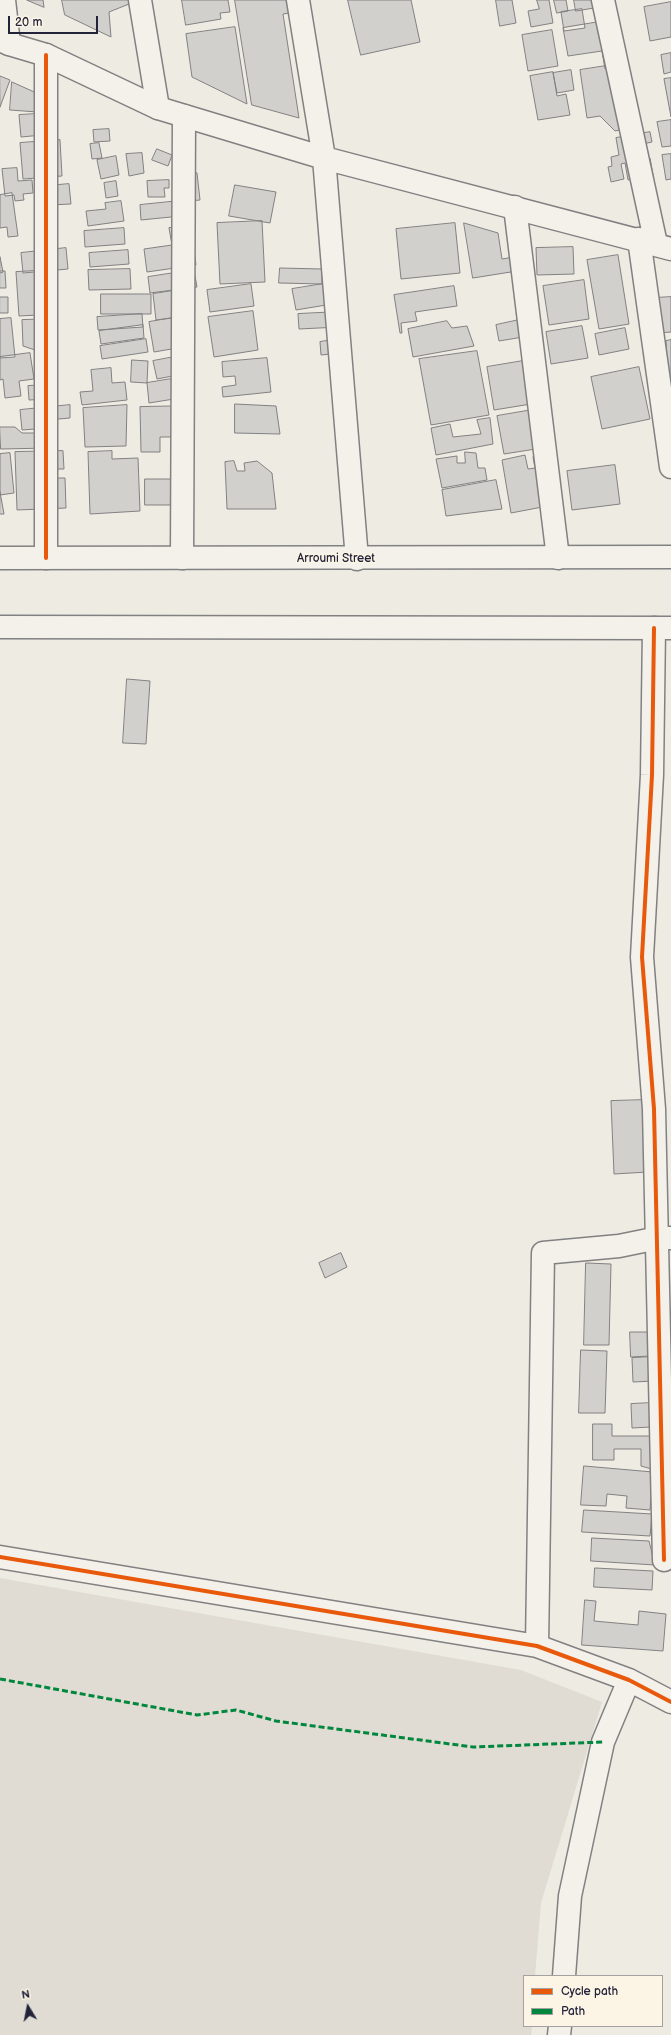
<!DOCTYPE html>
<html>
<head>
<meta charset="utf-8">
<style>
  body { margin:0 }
  #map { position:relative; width:671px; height:2035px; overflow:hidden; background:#eeebe3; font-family:"Balsamiq Sans",sans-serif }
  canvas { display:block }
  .legend { position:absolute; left:523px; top:1975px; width:140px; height:52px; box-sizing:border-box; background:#fcf5e5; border:1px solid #a5a1a1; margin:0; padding:5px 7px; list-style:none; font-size:12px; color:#22223b }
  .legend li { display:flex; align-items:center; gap:8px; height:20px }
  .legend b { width:20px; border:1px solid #a5a1a1 }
  .north { position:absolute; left:8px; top:1987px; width:40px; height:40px; -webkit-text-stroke:3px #fcf5e5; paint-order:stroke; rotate:350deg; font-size:11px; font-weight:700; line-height:16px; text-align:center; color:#22223b }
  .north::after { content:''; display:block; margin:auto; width:14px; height:18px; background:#22223b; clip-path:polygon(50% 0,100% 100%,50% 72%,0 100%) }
  .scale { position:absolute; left:8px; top:16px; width:90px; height:18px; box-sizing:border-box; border:2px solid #22223b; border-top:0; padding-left:5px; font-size:12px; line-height:14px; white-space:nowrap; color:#22223b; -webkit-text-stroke:3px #fcf5e5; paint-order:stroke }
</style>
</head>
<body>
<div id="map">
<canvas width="671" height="2035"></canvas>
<ul class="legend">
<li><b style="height:5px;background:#e8590c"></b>Cycle path</li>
<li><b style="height:5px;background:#00873e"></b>Path</li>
</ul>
<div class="north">N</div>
<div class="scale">20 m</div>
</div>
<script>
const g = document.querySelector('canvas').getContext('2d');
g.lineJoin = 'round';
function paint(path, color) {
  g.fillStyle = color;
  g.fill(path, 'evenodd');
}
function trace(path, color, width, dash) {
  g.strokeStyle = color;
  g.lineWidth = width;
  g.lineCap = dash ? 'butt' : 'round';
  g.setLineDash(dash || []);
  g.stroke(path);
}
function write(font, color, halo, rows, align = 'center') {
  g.font = font + ' "Balsamiq Sans",sans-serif';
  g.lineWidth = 3;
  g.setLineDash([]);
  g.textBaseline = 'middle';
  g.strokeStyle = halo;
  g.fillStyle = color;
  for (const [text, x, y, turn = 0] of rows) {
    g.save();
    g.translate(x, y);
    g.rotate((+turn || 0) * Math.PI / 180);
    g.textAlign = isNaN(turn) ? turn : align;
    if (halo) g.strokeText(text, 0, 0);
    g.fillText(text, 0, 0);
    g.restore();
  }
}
paint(new Path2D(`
  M 0,1578 L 521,1670 L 602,1702 L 541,1903 L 535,1976 L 524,1976 L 524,2026 L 532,2026 L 531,2035 L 0,2035 Z`), '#e0dcd3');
const building = new Path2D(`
  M 27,0 L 43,0 L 44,7 Z
  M 62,0 L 133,0 L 134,2 L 109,12 L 111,37 L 65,15 Z
  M 182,0 L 228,0 L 230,12 L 220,13 L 221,19 L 186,25 Z
  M 235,0 L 299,0 L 301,11 L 283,14 L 299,118 L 252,105 Z
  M 348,0 L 411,0 L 420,42 L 361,55 Z
  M 496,0 L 512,0 L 516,23 L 500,26 Z
  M 537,0 L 549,0 L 553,23 L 531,27 L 528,11 L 539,9 Z
  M 554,0 L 566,0 L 568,11 L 557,13 Z
  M 574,0 L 600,0 L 600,7 L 576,11 Z
  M 671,2 L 671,37 L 650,41 L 644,7 Z
  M 582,9 L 585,28 L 564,31 L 561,12 Z
  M 611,20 L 618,67 L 605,69 L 602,51 L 568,56 L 563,28 Z
  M 235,27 L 247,104 L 192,77 L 186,34 Z
  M 552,30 L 558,66 L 528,71 L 522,35 Z
  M 671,53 L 671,72 L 664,74 L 661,55 Z
  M 625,63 L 639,126 L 615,131 L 600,116 L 587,118 L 580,70 Z
  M 571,70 L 574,90 L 557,93 L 553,73 Z
  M 553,72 L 557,96 L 566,94 L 570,115 L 538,120 L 530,76 Z
  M 0,76 L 10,80 L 0,107 Z
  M 671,78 L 671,117 L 664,79 Z
  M 12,82 L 52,100 L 51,113 L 10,110 Z
  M 52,113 L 53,134 L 21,137 L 19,115 Z
  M 671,120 L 671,146 L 662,147 L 657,122 Z
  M 109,129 L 110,141 L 94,142 L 93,130 Z
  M 650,132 L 652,142 L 629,147 L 631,161 L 650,158 L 653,175 L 628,180 L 625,163 L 621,164 L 624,179 L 611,182 L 608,167 L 612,166 L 611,157 L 619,155 L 616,138 Z
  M 60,140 L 62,176 L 23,179 L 20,143 Z
  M 99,143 L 102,158 L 92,159 L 90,144 Z
  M 157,149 L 172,155 L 168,166 L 152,160 Z
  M 142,153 L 144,173 L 129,176 L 126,154 Z
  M 671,154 L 671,179 L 666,180 L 662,155 Z
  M 116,156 L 119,175 L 101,179 L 97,160 Z
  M 179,165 L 197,173 L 200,200 L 177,202 Z
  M 17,168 L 18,181 L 32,180 L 33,193 L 23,194 L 24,200 L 15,201 L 14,195 L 5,196 L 2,169 Z
  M 169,180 L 169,188 L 164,188 L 165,197 L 148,197 L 147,181 Z
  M 116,181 L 118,196 L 106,198 L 104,183 Z
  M 69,184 L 71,204 L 49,205 L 47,186 Z
  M 235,185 L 276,192 L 270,223 L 229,216 Z
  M 12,193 L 18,236 L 8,237 L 7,227 L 0,228 L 0,195 Z
  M 189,200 L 191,215 L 141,220 L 140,205 Z
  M 121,201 L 124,221 L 88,226 L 86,211 L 106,209 L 105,203 Z
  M 262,221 L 265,282 L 220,284 L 217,223 Z
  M 455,223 L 460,273 L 401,279 L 396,229 Z
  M 464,223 L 498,233 L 502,259 L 514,257 L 517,271 L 473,278 Z
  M 191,225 L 196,265 L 147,272 L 144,249 L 172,245 L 169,228 Z
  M 124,228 L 125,244 L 85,247 L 84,231 Z
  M 573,247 L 574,274 L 537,275 L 536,248 Z
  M 66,248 L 68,269 L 23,273 L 21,253 Z
  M 128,250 L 129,264 L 90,267 L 89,253 Z
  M 618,255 L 629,324 L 599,329 L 587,260 Z
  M 0,257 L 3,272 L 0,273 Z
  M 280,268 L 322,269 L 322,284 L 279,283 Z
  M 130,269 L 131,289 L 89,290 L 88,270 Z
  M 55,270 L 57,314 L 19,316 L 16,272 Z
  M 194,270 L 197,287 L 150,293 L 148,277 Z
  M 0,271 L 5,271 L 6,288 L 0,288 Z
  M 584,280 L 589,319 L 549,325 L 543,286 Z
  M 329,283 L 332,304 L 296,310 L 292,289 Z
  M 251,284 L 254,306 L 210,312 L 207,290 Z
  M 454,286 L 457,306 L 415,312 L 417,321 L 401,323 L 402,333 L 400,333 L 394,295 Z
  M 185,289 L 189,316 L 156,320 L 153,294 Z
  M 101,294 L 151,294 L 151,314 L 101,314 Z
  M 0,297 L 8,297 L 8,313 L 0,313 Z
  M 671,297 L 671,332 L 658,333 L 655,298 Z
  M 253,311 L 258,350 L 214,357 L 208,317 Z
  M 338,312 L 339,327 L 299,329 L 298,314 Z
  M 142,314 L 143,327 L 98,330 L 97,317 Z
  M 184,316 L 189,346 L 154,352 L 149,322 Z
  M 11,318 L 15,357 L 0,358 L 0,319 Z
  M 55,319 L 56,357 L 23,346 L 22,320 Z
  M 519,320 L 523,337 L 499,341 L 496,325 Z
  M 447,321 L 452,328 L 467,326 L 474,346 L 413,357 L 408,329 Z
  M 143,325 L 144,338 L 101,344 L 99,331 Z
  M 582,326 L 588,358 L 551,364 L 546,332 Z
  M 625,328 L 629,349 L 599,355 L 595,334 Z
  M 146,339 L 148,352 L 102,359 L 100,346 Z
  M 338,339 L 340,353 L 321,355 L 320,342 Z
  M 671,340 L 671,379 L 667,379 L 666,341 Z
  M 477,351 L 489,415 L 431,425 L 419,359 Z
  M 30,353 L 34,379 L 19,381 L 21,396 L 5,398 L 3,379 L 0,380 L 0,357 Z
  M 190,354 L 193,372 L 157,379 L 153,361 Z
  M 267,358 L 271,392 L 223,397 L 222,387 L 236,385 L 235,376 L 223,377 L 222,362 Z
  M 132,360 L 148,361 L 147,383 L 131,382 Z
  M 523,361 L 531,404 L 494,410 L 487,367 Z
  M 639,367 L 650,419 L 602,429 L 591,377 Z
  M 111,368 L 112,383 L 125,382 L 127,400 L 82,405 L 80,392 L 93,391 L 91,370 Z
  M 171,379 L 174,399 L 149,403 L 147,383 Z
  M 47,385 L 48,399 L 29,400 L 28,386 Z
  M 235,404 L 276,406 L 280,434 L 235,433 Z
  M 70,405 L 70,418 L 47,420 L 48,428 L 22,430 L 20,410 Z
  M 127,405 L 126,446 L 85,447 L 83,408 Z
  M 189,406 L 173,437 L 160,437 L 160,452 L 141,452 L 140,407 Z
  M 538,409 L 535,433 L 532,434 L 533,439 L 542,448 L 504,454 L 497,416 Z
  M 490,418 L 493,444 L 436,455 L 431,428 L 450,424 L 453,437 L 481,434 L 477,420 Z
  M 0,427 L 15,427 L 22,433 L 49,433 L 50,448 L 1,449 Z
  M 63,451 L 64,469 L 55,469 L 56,478 L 65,478 L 66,508 L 17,510 L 15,452 Z
  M 112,451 L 112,459 L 138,458 L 140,511 L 90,514 L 88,452 Z
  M 465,452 L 476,453 L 478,468 L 485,468 L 487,480 L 442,488 L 436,459 L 457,456 L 457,463 L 465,463 Z
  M 10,453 L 14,493 L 0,495 L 0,454 Z
  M 550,454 L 558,504 L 511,513 L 502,460 L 525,455 L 528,469 L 535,468 L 533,457 Z
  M 234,461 L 237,471 L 245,471 L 244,463 L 257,461 L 272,473 L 276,509 L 227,509 L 225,462 Z
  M 615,465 L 620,504 L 572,510 L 567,471 Z
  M 145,479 L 174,479 L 193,505 L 145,505 Z
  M 496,480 L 502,509 L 446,516 L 442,490 Z
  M 0,492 L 4,514 L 0,514 Z
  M 127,679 L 150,681 L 146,744 L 123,743 Z
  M 645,1100 L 648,1172 L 614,1174 L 611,1101 Z
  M 341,1253 L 347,1267 L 325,1278 L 319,1263 Z
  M 586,1263 L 611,1264 L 609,1345 L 584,1345 Z
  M 630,1332 L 650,1332 L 650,1356 L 631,1357 Z
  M 581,1350 L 607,1351 L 605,1413 L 579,1413 Z
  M 652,1357 L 653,1381 L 633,1382 L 632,1358 Z
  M 651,1403 L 651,1427 L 632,1428 L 631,1404 Z
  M 593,1424 L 612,1424 L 612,1436 L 655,1436 L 655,1470 L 641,1466 L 641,1449 L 614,1449 L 614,1460 L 593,1460 Z
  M 584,1466 L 653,1472 L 650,1510 L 626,1508 L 627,1496 L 607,1494 L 606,1506 L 581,1505 Z
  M 584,1510 L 652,1514 L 650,1536 L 582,1532 Z
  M 592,1538 L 649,1541 L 655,1565 L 591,1561 Z
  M 595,1568 L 653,1571 L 652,1590 L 594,1587 Z
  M 585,1600 L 596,1601 L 594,1621 L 638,1625 L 639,1611 L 666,1614 L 663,1651 L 582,1645 Z`);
paint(building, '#d2d0cc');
trace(building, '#828182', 1);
const street = new Path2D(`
  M 4,0 L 9,44
  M 140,0 L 158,108
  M 603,0 L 656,244
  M 515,207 L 558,558
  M 639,239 L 671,467
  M 46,558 L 46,55
  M 182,558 L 184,116
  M 654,628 L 652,775 L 642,957 L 654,1109 L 664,1560
  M 0,1557 L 537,1646 L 629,1680 L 671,1702
  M 537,1646 L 543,1253 L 619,1246 L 658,1238 L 671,1238
  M 564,1976 L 570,1896 L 603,1742 L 629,1680
  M 559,2035 L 560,2026`);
const secondary = new Path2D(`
  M 298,0 L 324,158 L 357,559
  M 0,40 L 9,44 L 46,55 L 158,108 L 324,158 L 671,249`);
const primary = new Path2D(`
  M 0,558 L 671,557
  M 0,627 L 671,628`);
trace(street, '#828182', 25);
trace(secondary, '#828182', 25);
trace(primary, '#828182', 25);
trace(street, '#f4f1eb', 22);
trace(secondary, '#f4f1eb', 22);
trace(primary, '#f4f1eb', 22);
trace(new Path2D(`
  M 0,1679 L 197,1715 L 236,1710 L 276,1721 L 473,1747 L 603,1742`), '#00873e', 3, [6, 3]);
trace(new Path2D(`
  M 46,558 L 46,55
  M 654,628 L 652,775 L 642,957 L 654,1109 L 664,1560
  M 0,1557 L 537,1646 L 629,1680 L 671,1702`), '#e8590c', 4);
write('12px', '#22223b', '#fcf5e5', [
  ["Arroumi Street",336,559]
]);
</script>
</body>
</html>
